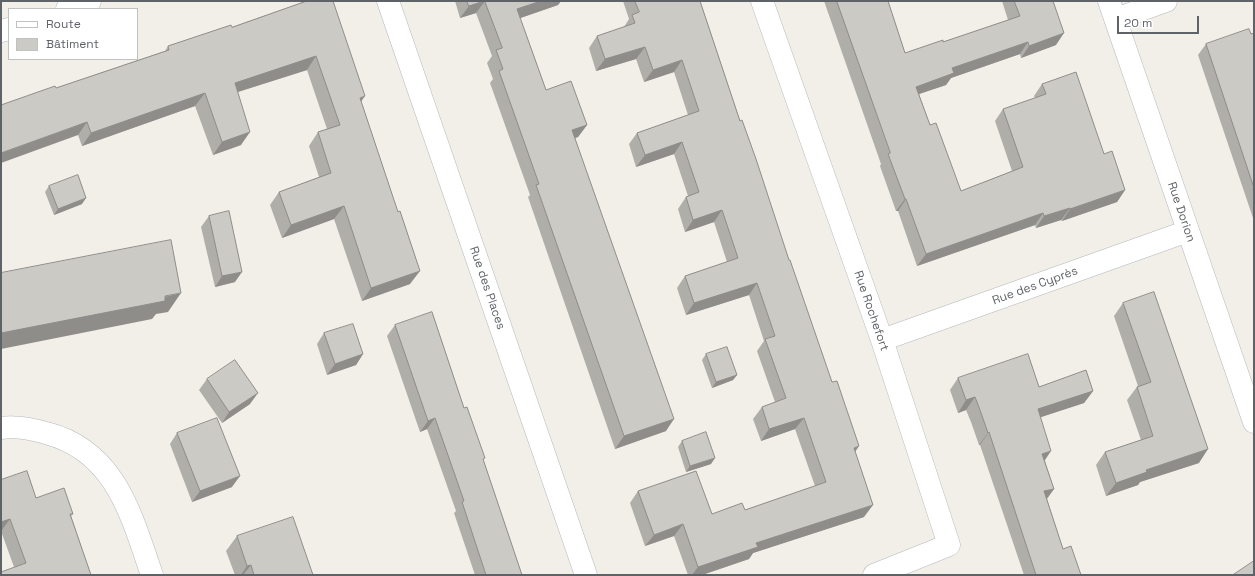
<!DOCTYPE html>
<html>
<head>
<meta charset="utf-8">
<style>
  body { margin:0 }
  #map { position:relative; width:1255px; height:576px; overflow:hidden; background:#f1efe8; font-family:"Space Grotesk",sans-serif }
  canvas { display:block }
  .frame { position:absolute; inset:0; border:2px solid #5f6368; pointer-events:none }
  .legend { position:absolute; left:8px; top:8px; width:130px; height:52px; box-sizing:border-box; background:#fff; border:1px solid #bfc1c3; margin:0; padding:5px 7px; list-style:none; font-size:12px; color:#5f6368 }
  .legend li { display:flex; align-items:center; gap:8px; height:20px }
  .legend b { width:20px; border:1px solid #bfc1c3 }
  .scale { position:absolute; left:1117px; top:16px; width:82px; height:18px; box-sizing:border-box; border:2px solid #5f6368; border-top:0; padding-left:5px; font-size:12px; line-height:14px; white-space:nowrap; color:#5f6368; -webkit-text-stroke:3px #fff; paint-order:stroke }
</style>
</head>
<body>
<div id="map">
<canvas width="1255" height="576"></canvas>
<div class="frame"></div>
<ul class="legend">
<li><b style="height:5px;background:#fff"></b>Route</li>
<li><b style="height:11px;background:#cccac5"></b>Bâtiment</li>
</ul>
<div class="scale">20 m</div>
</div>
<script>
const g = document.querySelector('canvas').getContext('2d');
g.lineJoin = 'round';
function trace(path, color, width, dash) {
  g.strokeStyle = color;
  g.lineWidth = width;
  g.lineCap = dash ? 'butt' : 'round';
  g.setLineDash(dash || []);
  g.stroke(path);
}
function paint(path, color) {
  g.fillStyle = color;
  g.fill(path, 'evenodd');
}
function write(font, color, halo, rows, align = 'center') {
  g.font = font + ' "Space Grotesk",sans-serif';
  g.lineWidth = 3;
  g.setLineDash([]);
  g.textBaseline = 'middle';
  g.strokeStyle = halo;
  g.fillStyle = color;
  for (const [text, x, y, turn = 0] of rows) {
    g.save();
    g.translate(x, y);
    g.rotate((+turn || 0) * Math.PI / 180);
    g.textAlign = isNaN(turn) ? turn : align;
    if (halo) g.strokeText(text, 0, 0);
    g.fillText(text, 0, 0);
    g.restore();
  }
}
const street = new Path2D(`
  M 388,1 L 586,575
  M 762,1 L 882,340 L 949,545 L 874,575
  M 1109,1 L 1254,422
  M 67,9 L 90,1
  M 1116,19 L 1166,1
  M 1,31 L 9,29
  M 882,340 L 1188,231
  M 1,428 C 15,426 32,429 46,433 C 116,451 131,515 152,575`);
trace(street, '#b5b8bc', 23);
trace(street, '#fff', 22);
paint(new Path2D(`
  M 307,1 L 361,101 L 410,284 L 362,301 L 334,219 L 282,238 L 270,205 L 279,192 L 319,177 L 309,146 L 318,132 L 327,129 L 307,70 L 238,92 L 241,145 L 213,155 L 195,106 L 82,146 L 78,135 L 56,88 L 165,51 L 168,46 L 232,27 Z
  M 455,1 L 561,1 L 558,5 L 520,18 L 546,90 L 587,125 L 578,137 L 575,138 L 666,431 L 615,449 L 528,197 L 530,195 L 490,83 L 493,79 L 487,63 L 492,56 L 476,13 L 460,18 Z
  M 623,1 L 700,1 L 740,121 L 855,452 L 864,517 L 753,553 L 749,559 L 702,575 L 688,575 L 674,536 L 645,546 L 630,503 L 638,491 L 712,514 L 745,510 L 815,486 L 795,429 L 761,441 L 753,419 L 762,407 L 775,402 L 757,351 L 764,341 L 749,295 L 686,315 L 677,288 L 685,276 L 727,262 L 714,222 L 685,232 L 678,209 L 686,197 L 688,196 L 674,154 L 636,167 L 629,144 L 637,133 L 688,115 L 674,72 L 644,82 L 636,59 L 596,71 L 589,48 L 597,36 L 624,27 L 629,19 Z
  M 824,1 L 888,1 L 905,53 L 943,42 L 1008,20 L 1002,1 L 1053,1 L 1056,45 L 1021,58 L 1020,54 L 951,78 L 946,85 L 919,94 L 930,125 L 961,191 L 1012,171 L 995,121 L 1003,109 L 1035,98 L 1034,96 L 1042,84 L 1104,154 L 1125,190 L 1117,202 L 1062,221 L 1061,220 L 1036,228 L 1035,225 L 917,266 L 898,211 L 896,211 L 880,166 L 881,164 Z
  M 1254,33 L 1254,221 L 1198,55 L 1206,44 Z
  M 49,186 L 82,204 L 54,215 L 45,192 Z
  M 209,216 L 235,282 L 215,287 L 201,227 Z
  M 1123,303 L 1199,463 L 1140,482 L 1138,485 L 1106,496 L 1096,465 L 1105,452 L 1141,440 L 1127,400 L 1137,387 L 1138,386 L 1114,316 Z
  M 395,325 L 464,408 L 483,460 L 522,575 L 475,575 L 454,513 L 456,511 L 427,429 L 420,432 L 387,336 Z
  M 324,333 L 363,354 L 356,365 L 327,375 L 317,344 Z
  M 706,354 L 737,375 L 733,380 L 712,388 L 702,360 Z
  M 958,378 L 1039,387 L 1093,391 L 1084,403 L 1041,417 L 1045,461 L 1054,489 L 1047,499 L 1063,549 L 1081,575 L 1024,575 L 980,445 L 979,445 L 971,422 L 966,410 L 958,413 L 950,390 Z
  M 207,379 L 250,404 L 222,423 L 199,390 Z
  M 177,433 L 232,487 L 192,502 L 170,444 Z
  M 682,441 L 711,464 L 686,472 L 678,447 Z
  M 1,480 L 36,498 L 73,514 L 71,516 L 91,575 L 14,567 L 1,531 Z
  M 237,536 L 313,575 L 235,575 L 226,551 Z`), '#afaea9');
paint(new Path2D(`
  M 485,1 L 476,13 L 460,18 L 469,6 Z
  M 541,1 L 561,1 L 558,5 L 509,22 L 517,9 Z
  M 1064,33 L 1056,45 L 1021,58 L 1029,46 Z
  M 1028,42 L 1020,54 L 951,78 L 946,85 L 907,98 L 916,87 L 952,68 Z
  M 645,47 L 636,59 L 596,71 L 605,59 Z
  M 316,56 L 307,70 L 225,96 L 235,83 Z
  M 682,60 L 674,72 L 644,82 L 653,70 Z
  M 205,93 L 195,106 L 82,146 L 91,133 Z
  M 365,96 L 356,109 L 360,98 Z
  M 87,122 L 78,135 L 1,163 L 1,153 Z
  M 587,125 L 578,137 L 563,142 L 572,130 Z
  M 250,132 L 241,145 L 213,155 L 222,142 Z
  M 682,142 L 674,154 L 636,167 L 645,155 Z
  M 1125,190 L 1117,202 L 1062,221 L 1070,209 Z
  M 86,198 L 82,204 L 54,215 L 58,209 Z
  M 905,199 L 906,199 L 898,211 L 896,211 Z
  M 344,206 L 334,219 L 282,238 L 291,225 Z
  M 1070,208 L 1061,220 L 1036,228 L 1044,216 Z
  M 722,210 L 714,222 L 685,232 L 693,220 Z
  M 1043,213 L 1035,225 L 917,266 L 926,254 Z
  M 420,271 L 410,284 L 362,301 L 371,288 Z
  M 242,272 L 235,282 L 215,287 L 222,276 Z
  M 757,283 L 749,295 L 686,315 L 694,303 Z
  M 181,293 L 168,312 L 156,314 L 152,319 L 1,349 L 1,333 Z
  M 363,354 L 356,365 L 327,375 L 335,364 Z
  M 737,375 L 733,380 L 712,388 L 716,382 Z
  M 1093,391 L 1084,403 L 1029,421 L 1038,409 Z
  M 258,393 L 250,404 L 222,423 L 229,412 Z
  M 975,397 L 966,410 L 958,413 L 966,400 Z
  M 435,418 L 427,429 L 420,432 L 428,421 Z
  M 804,418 L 795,429 L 761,441 L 769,429 Z
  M 674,419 L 666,431 L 615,449 L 624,436 Z
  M 989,432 L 980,445 L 979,445 L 988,433 Z
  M 859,446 L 851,458 L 854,448 Z
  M 1208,449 L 1199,463 L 1140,482 L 1138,485 L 1106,496 L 1116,483 L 1146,470 Z
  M 1051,451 L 1043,463 L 1042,454 Z
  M 715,458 L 711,464 L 686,472 L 690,466 Z
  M 240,476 L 232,487 L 192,502 L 200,491 Z
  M 1054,489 L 1045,501 L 1044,491 Z
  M 873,505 L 864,517 L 753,553 L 749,559 L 702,575 L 692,575 L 698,567 L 756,543 Z
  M 10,519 L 1,531 L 1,522 Z
  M 683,524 L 674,536 L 645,546 L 654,535 Z
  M 251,565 L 243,575 L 241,575 L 247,566 Z`), '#8f8d8a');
const building = new Path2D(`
  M 307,1 L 333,1 L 365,96 L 360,98 L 398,212 L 400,211 L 420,271 L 371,288 L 344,206 L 291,225 L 279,192 L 331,173 L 318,132 L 340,125 L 316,56 L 235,83 L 250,132 L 222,142 L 205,93 L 91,133 L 87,122 L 1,153 L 1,105 L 55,86 L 56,88 L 169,50 L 168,46 L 231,25 L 232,27 Z
  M 467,1 L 484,1 L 469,6 Z
  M 485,1 L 541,1 L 517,9 L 546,90 L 571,81 L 587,125 L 572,130 L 674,419 L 624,436 L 536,185 L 539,184 L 499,71 L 503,69 L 496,50 L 502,48 Z
  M 635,1 L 700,1 L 740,121 L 742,120 L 756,159 L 789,260 L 790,260 L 832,382 L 837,381 L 859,446 L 854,448 L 873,505 L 756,543 L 758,547 L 698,567 L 683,524 L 654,535 L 638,491 L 696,471 L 712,514 L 742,503 L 745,510 L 826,482 L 804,418 L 769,429 L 762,407 L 786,398 L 765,339 L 775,336 L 757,283 L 694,303 L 685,276 L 738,258 L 722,210 L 693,220 L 686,197 L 699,192 L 682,142 L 645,155 L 637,133 L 699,111 L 682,60 L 653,70 L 645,47 L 605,59 L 597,36 L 635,23 L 632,15 L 639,12 Z
  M 837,1 L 888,1 L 905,53 L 943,40 L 943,42 L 1020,16 L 1014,1 L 1053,1 L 1064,33 L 1029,46 L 1028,42 L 952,68 L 954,73 L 916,87 L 930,125 L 936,123 L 961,191 L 1023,167 L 1003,109 L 1046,94 L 1042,84 L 1076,72 L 1104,154 L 1112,151 L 1125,190 L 1070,209 L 1070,208 L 1044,216 L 1043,213 L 926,254 L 906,199 L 905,199 L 888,154 L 890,153 Z
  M 1249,29 L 1251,34 L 1254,33 L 1254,188 L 1206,44 Z
  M 78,175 L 86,198 L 58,209 L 49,186 Z
  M 229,211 L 242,272 L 222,276 L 209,216 Z
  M 171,240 L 181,293 L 165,296 L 165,301 L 1,333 L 1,273 Z
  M 1154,292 L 1208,449 L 1146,470 L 1147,472 L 1116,483 L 1105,452 L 1153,436 L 1137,387 L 1151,382 L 1123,303 Z
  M 432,312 L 464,408 L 467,407 L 485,458 L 483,459 L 522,575 L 486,575 L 462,502 L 464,501 L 435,418 L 428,421 L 395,325 Z
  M 353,324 L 363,354 L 335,364 L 324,333 Z
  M 727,347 L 737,375 L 716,382 L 706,354 Z
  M 1028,354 L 1039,387 L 1086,370 L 1093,391 L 1038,409 L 1051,451 L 1042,454 L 1054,489 L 1044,491 L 1063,549 L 1071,546 L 1081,575 L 1036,575 L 989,432 L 988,433 L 980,410 L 975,397 L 966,400 L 958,378 Z
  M 235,360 L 258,393 L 229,412 L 207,379 Z
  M 217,418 L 240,476 L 200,491 L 177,433 Z
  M 706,432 L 715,458 L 690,466 L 682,441 Z
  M 27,471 L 36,498 L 64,488 L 73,514 L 70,514 L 91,575 L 1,575 L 1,572 L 26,563 L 10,519 L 1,522 L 1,480 Z
  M 293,517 L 313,575 L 254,575 L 251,565 L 247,566 L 237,536 Z
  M 1254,561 L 1254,575 L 1233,575 Z`);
paint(building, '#cccac5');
trace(building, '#8f8d8a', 1);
write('12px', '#5f6368', '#fff', [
  ["Rue Dorion",1181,212,71],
  ["Rue des Cyprès",1035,286,-20],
  ["Rue des Places",487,288,71],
  ["Rue Rochefort",871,311,71]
]);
</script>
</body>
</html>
